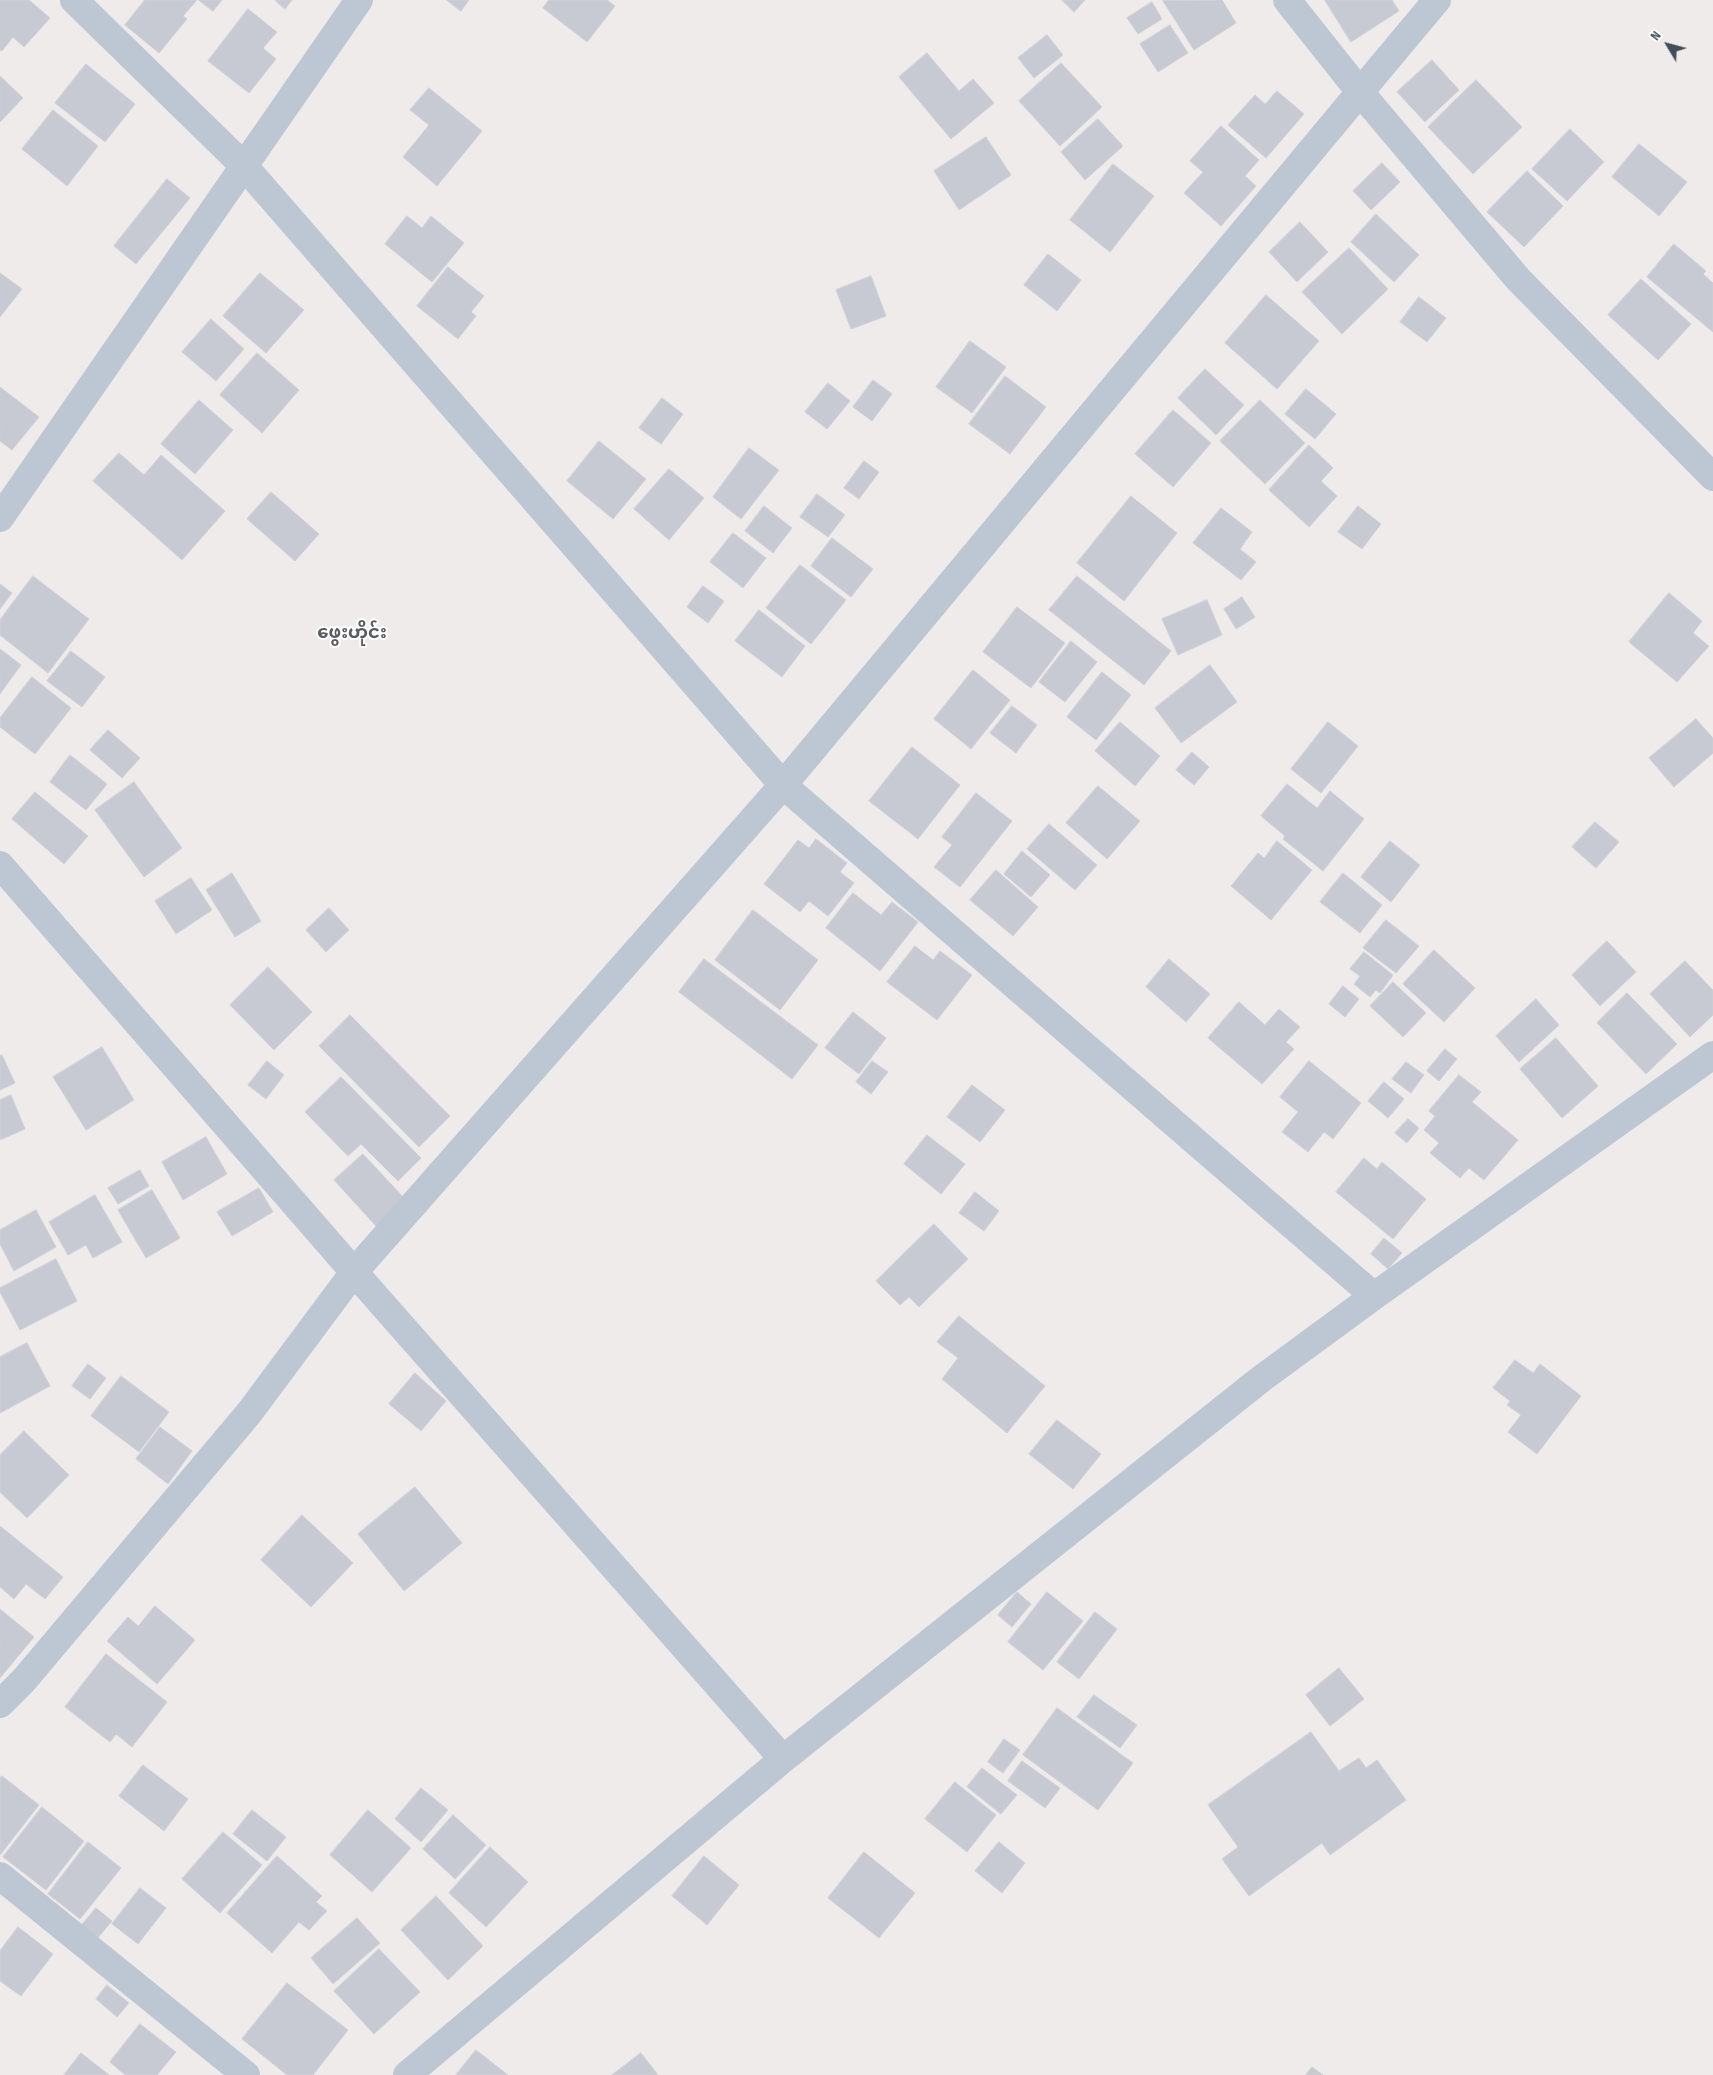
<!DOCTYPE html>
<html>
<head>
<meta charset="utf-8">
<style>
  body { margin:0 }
  #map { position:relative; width:1713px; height:2075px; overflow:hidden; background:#efebeb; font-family:"Sofia Sans Condensed",sans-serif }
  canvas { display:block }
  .north { position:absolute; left:1643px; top:20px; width:50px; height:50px; -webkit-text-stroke:4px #fff; paint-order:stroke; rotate:307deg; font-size:14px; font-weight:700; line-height:20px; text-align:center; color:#424e5b }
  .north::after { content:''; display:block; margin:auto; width:18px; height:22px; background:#424e5b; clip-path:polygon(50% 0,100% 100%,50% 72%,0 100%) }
</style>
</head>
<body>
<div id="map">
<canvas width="1713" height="2075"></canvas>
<div class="north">N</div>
</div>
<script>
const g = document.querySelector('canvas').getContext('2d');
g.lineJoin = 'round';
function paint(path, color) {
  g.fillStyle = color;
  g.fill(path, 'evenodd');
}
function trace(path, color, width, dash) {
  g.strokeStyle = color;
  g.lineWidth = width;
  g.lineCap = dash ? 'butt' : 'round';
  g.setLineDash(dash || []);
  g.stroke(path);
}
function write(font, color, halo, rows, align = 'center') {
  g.font = font + ' "Sofia Sans Condensed","Noto Sans Myanmar",sans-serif';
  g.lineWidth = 4;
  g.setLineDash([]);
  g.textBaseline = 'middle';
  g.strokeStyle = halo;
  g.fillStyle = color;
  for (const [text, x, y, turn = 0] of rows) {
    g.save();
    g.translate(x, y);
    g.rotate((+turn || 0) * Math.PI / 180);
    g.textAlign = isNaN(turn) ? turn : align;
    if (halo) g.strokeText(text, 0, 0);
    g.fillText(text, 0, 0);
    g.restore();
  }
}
const building = new Path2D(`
  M 0,0 L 29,0 L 50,18 L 24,47 L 13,37 L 2,51 L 0,50 Z
  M 145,0 L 197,0 L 183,16 L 187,19 L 159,53 L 125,25 Z
  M 199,0 L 222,0 L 213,11 Z
  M 275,0 L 292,0 L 285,9 Z
  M 447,0 L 469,0 L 461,11 Z
  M 549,0 L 607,0 L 615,6 L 587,42 L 543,8 Z
  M 1062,0 L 1085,0 L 1074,12 Z
  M 1222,0 L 1236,23 L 1194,50 L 1163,1 Z
  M 1325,0 L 1392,0 L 1399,11 L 1351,42 Z
  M 1152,2 L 1162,19 L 1138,34 L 1127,18 Z
  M 248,9 L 277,32 L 263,48 L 276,59 L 249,93 L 208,61 Z
  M 1170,25 L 1188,53 L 1158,72 L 1140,44 Z
  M 1047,35 L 1063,55 L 1034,78 L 1018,58 Z
  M 927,53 L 959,91 L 973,79 L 994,103 L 951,139 L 899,77 Z
  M 1432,60 L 1459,90 L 1425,122 L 1397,92 Z
  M 1061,63 L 1102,107 L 1060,146 L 1019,101 Z
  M 86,64 L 135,104 L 105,142 L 55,103 Z
  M 0,76 L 23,98 L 0,122 Z
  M 1476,80 L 1522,127 L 1473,174 L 1428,127 Z
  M 429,88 L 482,131 L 437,186 L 403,157 L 429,125 L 410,110 Z
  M 1277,91 L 1304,114 L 1266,158 L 1228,125 L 1255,95 L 1265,104 Z
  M 53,110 L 98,146 L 67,186 L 22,149 Z
  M 1098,119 L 1123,146 L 1085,180 L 1061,152 Z
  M 1221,126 L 1259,160 L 1245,176 L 1256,186 L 1221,226 L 1184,193 L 1203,172 L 1190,161 Z
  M 1570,129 L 1604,162 L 1567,201 L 1532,169 Z
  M 986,137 L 1011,175 L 959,210 L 934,171 Z
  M 1639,144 L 1687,182 L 1659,216 L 1612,177 Z
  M 1382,163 L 1400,182 L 1371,210 L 1353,191 Z
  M 1113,164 L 1154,196 L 1110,252 L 1070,220 Z
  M 1527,171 L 1563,206 L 1524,247 L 1487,212 Z
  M 167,179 L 190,198 L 136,264 L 114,246 Z
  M 1376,214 L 1419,255 L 1394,282 L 1351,242 Z
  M 407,216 L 422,228 L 431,216 L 464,243 L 432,282 L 385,244 Z
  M 1300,222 L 1328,252 L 1297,282 L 1269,252 Z
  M 1674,244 L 1706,271 L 1703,274 L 1713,283 L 1713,332 L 1647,277 Z
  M 1349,248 L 1388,289 L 1342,334 L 1302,292 Z
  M 1048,254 L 1081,280 L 1057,311 L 1024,285 Z
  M 448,267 L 484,296 L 471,312 L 476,316 L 458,339 L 417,306 Z
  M 0,273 L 22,289 L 0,317 Z
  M 260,273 L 304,310 L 266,353 L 223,316 Z
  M 871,276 L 886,316 L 851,329 L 836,290 Z
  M 1641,279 L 1691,324 L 1658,360 L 1608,315 Z
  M 1266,295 L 1319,341 L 1277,389 L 1225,343 Z
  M 1419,297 L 1446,318 L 1427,342 L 1400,322 Z
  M 211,319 L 244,349 L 216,381 L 182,352 Z
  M 970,341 L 1006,367 L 972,413 L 936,387 Z
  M 257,353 L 299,390 L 262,433 L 220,395 Z
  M 1205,369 L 1244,405 L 1216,435 L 1178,398 Z
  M 1005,376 L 1046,407 L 1010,454 L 969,424 Z
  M 873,380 L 892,394 L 872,421 L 853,407 Z
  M 828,383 L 850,401 L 827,429 L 805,412 Z
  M 0,387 L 39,417 L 12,450 L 0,441 Z
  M 1306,389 L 1336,414 L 1315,439 L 1285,414 Z
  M 662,398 L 683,414 L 661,444 L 639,428 Z
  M 199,400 L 233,430 L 195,474 L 161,444 Z
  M 1260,400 L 1305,443 L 1265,484 L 1220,441 Z
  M 1173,410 L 1211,443 L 1173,487 L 1135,454 Z
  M 599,441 L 646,479 L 613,519 L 567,481 Z
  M 1309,445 L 1333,468 L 1321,481 L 1337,496 L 1309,527 L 1269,490 Z
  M 749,448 L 779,470 L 741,519 L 713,497 Z
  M 119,453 L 144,475 L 161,455 L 225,511 L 182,560 L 93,481 Z
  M 864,461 L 879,472 L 859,499 L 844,488 Z
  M 669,469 L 704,498 L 669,540 L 634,509 Z
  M 271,492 L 319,534 L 295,561 L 247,519 Z
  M 817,494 L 845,515 L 828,537 L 800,517 Z
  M 1131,496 L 1177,533 L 1124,601 L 1077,563 Z
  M 764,506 L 792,528 L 773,553 L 745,531 Z
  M 1358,506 L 1381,524 L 1362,549 L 1338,532 Z
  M 1221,508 L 1252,532 L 1240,549 L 1256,562 L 1241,580 L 1193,543 Z
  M 733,533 L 766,558 L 743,588 L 710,562 Z
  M 832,538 L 873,569 L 851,597 L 811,566 Z
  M 800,565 L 846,600 L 811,644 L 766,608 Z
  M 33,576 L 89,619 L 48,673 L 0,635 L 0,620 Z
  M 1077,576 L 1171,651 L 1144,685 L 1049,610 Z
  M 0,584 L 12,593 L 0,609 Z
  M 703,586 L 724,601 L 708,623 L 687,607 Z
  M 1669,593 L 1702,621 L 1693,633 L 1709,646 L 1677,682 L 1629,642 Z
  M 1242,597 L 1255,617 L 1236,629 L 1224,609 Z
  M 1207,600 L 1222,635 L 1178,655 L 1162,619 Z
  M 1017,607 L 1065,643 L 1031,688 L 983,652 Z
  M 759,610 L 805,646 L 782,677 L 735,641 Z
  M 1071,641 L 1097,662 L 1065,702 L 1039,682 Z
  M 0,649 L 21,665 L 0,694 Z
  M 71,651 L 105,677 L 82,707 L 47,681 Z
  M 1210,665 L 1237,702 L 1181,743 L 1155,708 Z
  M 973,670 L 1010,700 L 971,749 L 934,719 Z
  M 1102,672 L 1131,695 L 1096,740 L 1067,717 Z
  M 32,677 L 71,708 L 35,754 L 0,727 L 0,718 Z
  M 1012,706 L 1037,725 L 1016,753 L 990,733 Z
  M 1696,719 L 1713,738 L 1713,753 L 1674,787 L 1649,758 Z
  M 1120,722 L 1160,756 L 1135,786 L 1095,751 Z
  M 1328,722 L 1358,746 L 1321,793 L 1291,769 Z
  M 108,730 L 140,758 L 122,778 L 90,750 Z
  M 912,747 L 960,785 L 918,839 L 869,801 Z
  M 1192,752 L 1209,767 L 1194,785 L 1176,770 Z
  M 70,755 L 107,784 L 86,810 L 50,782 Z
  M 134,782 L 182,848 L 144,877 L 95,810 Z
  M 1287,784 L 1317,808 L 1330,791 L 1364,819 L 1323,871 L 1283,839 L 1285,836 L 1261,816 Z
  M 1098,786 L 1140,821 L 1107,859 L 1066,823 Z
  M 35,792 L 88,836 L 64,864 L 12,819 Z
  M 976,793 L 1012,821 L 960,887 L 934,867 L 952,845 L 942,837 Z
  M 1595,822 L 1619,842 L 1596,868 L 1572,847 Z
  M 1049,824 L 1097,865 L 1075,890 L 1027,849 Z
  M 816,839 L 847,863 L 840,872 L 854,883 L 828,916 L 809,901 L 800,912 L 764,884 L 798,840 L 809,848 Z
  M 1277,841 L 1312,870 L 1271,920 L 1231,886 L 1258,853 L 1264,858 Z
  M 1390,841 L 1420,865 L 1391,902 L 1361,877 Z
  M 1022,851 L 1050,875 L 1031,897 L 1004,874 Z
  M 996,870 L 1038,907 L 1013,936 L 970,900 Z
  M 232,873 L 261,921 L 235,937 L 206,890 Z
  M 1343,873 L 1382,905 L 1360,933 L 1320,902 Z
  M 191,878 L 212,910 L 176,934 L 155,901 Z
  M 853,893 L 881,915 L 892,902 L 918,922 L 880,971 L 826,928 Z
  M 329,908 L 349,930 L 326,952 L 306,930 Z
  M 753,910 L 818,960 L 780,1010 L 715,960 Z
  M 1386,920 L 1419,946 L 1396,973 L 1363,948 Z
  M 1607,941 L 1636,972 L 1600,1006 L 1572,975 Z
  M 915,946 L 933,960 L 940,951 L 972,975 L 937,1020 L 887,982 Z
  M 1434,950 L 1475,988 L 1444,1022 L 1403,984 Z
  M 1364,952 L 1393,975 L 1380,993 L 1376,990 L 1370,997 L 1354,984 L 1360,976 L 1350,969 Z
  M 704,959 L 818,1045 L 792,1079 L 679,992 Z
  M 1169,959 L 1210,994 L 1186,1022 L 1146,987 Z
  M 1685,961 L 1713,990 L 1713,1015 L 1690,1037 L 1650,994 Z
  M 268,967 L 312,1012 L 274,1050 L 230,1005 Z
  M 1393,982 L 1426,1013 L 1403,1037 L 1370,1006 Z
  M 1343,986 L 1359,999 L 1345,1017 L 1329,1004 Z
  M 1627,993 L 1677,1044 L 1646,1074 L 1597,1023 Z
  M 1536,999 L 1559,1025 L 1519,1062 L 1496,1036 Z
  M 1239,1002 L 1265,1025 L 1279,1009 L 1300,1027 L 1286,1042 L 1294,1049 L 1262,1084 L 1208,1038 Z
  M 853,1012 L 886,1038 L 859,1074 L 825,1048 Z
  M 350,1015 L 450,1116 L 419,1147 L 319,1046 Z
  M 1556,1038 L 1598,1086 L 1562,1118 L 1520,1069 Z
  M 102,1047 L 134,1100 L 86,1130 L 53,1077 Z
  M 1445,1049 L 1457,1059 L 1439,1081 L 1427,1071 Z
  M 2,1055 L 15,1083 L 0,1090 L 0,1056 Z
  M 267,1061 L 284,1075 L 266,1099 L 248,1085 Z
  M 872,1061 L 888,1072 L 871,1094 L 856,1082 Z
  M 1309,1061 L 1361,1103 L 1333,1139 L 1324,1132 L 1308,1152 L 1282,1132 L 1298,1112 L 1280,1097 Z
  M 1406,1062 L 1424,1075 L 1411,1093 L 1392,1079 Z
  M 1459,1075 L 1481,1092 L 1472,1102 L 1518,1140 L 1484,1180 L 1469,1168 L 1460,1178 L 1430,1153 L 1439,1143 L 1424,1130 L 1435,1116 L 1429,1111 Z
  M 341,1077 L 421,1158 L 398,1181 L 361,1144 L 348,1156 L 305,1112 Z
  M 1384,1082 L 1404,1099 L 1388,1118 L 1368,1101 Z
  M 972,1085 L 1005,1110 L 980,1142 L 947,1117 Z
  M 11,1095 L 25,1129 L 0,1140 L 0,1100 Z
  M 1408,1119 L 1419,1128 L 1407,1143 L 1395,1133 Z
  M 927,1135 L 965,1164 L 941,1194 L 904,1164 Z
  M 206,1137 L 227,1174 L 183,1200 L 162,1162 Z
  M 363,1154 L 405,1199 L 376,1226 L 334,1180 Z
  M 1364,1158 L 1377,1169 L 1382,1162 L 1426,1199 L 1393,1239 L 1336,1192 Z
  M 140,1170 L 149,1186 L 118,1204 L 108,1188 Z
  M 259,1188 L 273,1212 L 232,1236 L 217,1212 Z
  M 152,1190 L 180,1238 L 146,1258 L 118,1210 Z
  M 975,1192 L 999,1211 L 984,1231 L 959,1213 Z
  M 95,1195 L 122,1242 L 93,1258 L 86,1245 L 68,1255 L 49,1222 Z
  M 36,1210 L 56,1247 L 14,1271 L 0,1244 L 0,1230 Z
  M 934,1224 L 968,1259 L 919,1307 L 909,1297 L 900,1305 L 876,1281 Z
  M 1384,1238 L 1402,1253 L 1388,1269 L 1371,1254 Z
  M 56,1259 L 77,1301 L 20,1330 L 0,1292 L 0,1288 Z
  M 959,1316 L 1045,1386 L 1007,1433 L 942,1379 L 958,1358 L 937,1342 Z
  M 27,1343 L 50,1386 L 0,1413 L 0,1357 Z
  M 1515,1360 L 1533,1373 L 1540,1364 L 1581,1396 L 1537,1454 L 1508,1432 L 1521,1415 L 1507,1405 L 1510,1401 L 1493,1388 Z
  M 88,1364 L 106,1378 L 90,1399 L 72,1386 Z
  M 415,1373 L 446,1401 L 421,1431 L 389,1404 Z
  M 121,1376 L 169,1412 L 139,1452 L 91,1416 Z
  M 1057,1420 L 1101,1454 L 1073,1489 L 1029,1454 Z
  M 160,1427 L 192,1451 L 168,1484 L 136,1459 Z
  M 24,1431 L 69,1475 L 27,1518 L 0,1492 L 0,1455 Z
  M 415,1487 L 462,1543 L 404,1591 L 358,1534 Z
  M 302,1515 L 353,1563 L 311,1607 L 261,1560 Z
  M 0,1526 L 63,1577 L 45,1599 L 26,1584 L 14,1599 L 0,1587 Z
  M 1017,1592 L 1031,1604 L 1012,1627 L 998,1615 Z
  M 1047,1592 L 1083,1621 L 1043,1670 L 1008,1642 Z
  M 155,1606 L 195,1640 L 157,1684 L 107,1641 L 128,1617 L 138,1626 Z
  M 0,1609 L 34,1637 L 0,1678 Z
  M 1095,1612 L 1117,1629 L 1079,1679 L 1057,1662 Z
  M 106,1654 L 167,1702 L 132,1747 L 116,1734 L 110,1742 L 65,1707 Z
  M 1339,1668 L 1364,1699 L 1330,1726 L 1306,1695 Z
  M 1094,1695 L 1137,1725 L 1120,1748 L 1077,1717 Z
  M 1057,1708 L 1133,1763 L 1098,1810 L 1023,1755 Z
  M 1311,1732 L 1339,1771 L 1359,1758 L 1366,1768 L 1377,1760 L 1406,1800 L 1330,1855 L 1322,1843 L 1249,1896 L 1222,1859 L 1238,1847 L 1208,1805 Z
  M 1004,1739 L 1020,1750 L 1003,1773 L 988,1762 Z
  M 1022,1761 L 1060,1788 L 1045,1808 L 1008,1781 Z
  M 143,1765 L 188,1799 L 164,1831 L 119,1796 Z
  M 982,1768 L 1017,1795 L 1001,1814 L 967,1787 Z
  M 2,1776 L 39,1805 L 0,1855 L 0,1778 Z
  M 955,1782 L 996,1815 L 967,1852 L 925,1819 Z
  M 421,1788 L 448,1810 L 421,1842 L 395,1819 Z
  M 42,1807 L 84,1841 L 46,1890 L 3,1857 Z
  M 252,1810 L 286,1837 L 267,1861 L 233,1834 Z
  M 368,1810 L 411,1848 L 372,1892 L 330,1855 Z
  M 453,1815 L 486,1845 L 455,1879 L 423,1849 Z
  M 223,1832 L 262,1865 L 220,1913 L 182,1879 Z
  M 88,1842 L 121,1868 L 80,1919 L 48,1894 Z
  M 999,1842 L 1025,1863 L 1002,1893 L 975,1871 Z
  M 490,1847 L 528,1882 L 486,1927 L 449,1893 Z
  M 864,1852 L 915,1893 L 879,1938 L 828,1898 Z
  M 277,1856 L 322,1896 L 316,1902 L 327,1911 L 309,1930 L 299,1922 L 272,1953 L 227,1913 Z
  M 704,1856 L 739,1885 L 707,1925 L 672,1896 Z
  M 140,1888 L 166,1908 L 138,1944 L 112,1924 Z
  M 436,1896 L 483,1946 L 448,1980 L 401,1930 Z
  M 96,1908 L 112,1921 L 96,1940 L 80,1927 Z
  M 357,1918 L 380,1943 L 333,1984 L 311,1958 Z
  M 18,1927 L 53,1954 L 21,1996 L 0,1981 L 0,1951 Z
  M 379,1949 L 420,1992 L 374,2034 L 334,1991 Z
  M 287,1983 L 348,2030 L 313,2075 L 287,2075 L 242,2039 Z
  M 107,1985 L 129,2003 L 117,2017 L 96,1999 Z
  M 140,2024 L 176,2052 L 157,2075 L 125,2075 L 110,2062 Z
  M 476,2050 L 508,2075 L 456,2075 Z
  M 81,2053 L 109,2075 L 64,2075 Z
  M 641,2053 L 658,2075 L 612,2075 Z
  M 1312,2067 L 1323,2075 L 1306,2075 Z`);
paint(building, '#c7cad2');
trace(building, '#cfd1d8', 1);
trace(new Path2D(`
  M 74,0 L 244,166 L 783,785 L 1374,1296
  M 1437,0 L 1360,92 L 1518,279 L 1713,477
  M 0,518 L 359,0
  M 0,865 L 354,1272 L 783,1759
  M 0,1876 L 246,2075
  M 407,2075 L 783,1759 L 1261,1379 L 1374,1296 L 1713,1055`), '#bdc7d3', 28);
trace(new Path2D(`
  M 0,1704 L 24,1680 L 249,1413 L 354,1272 L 783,785 L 1360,92 L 1287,0`), '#bdc7d3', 28);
write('bold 18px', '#585c61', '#fff', [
  ["ဖွေးဟိုင်း",352,633]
]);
</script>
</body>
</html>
